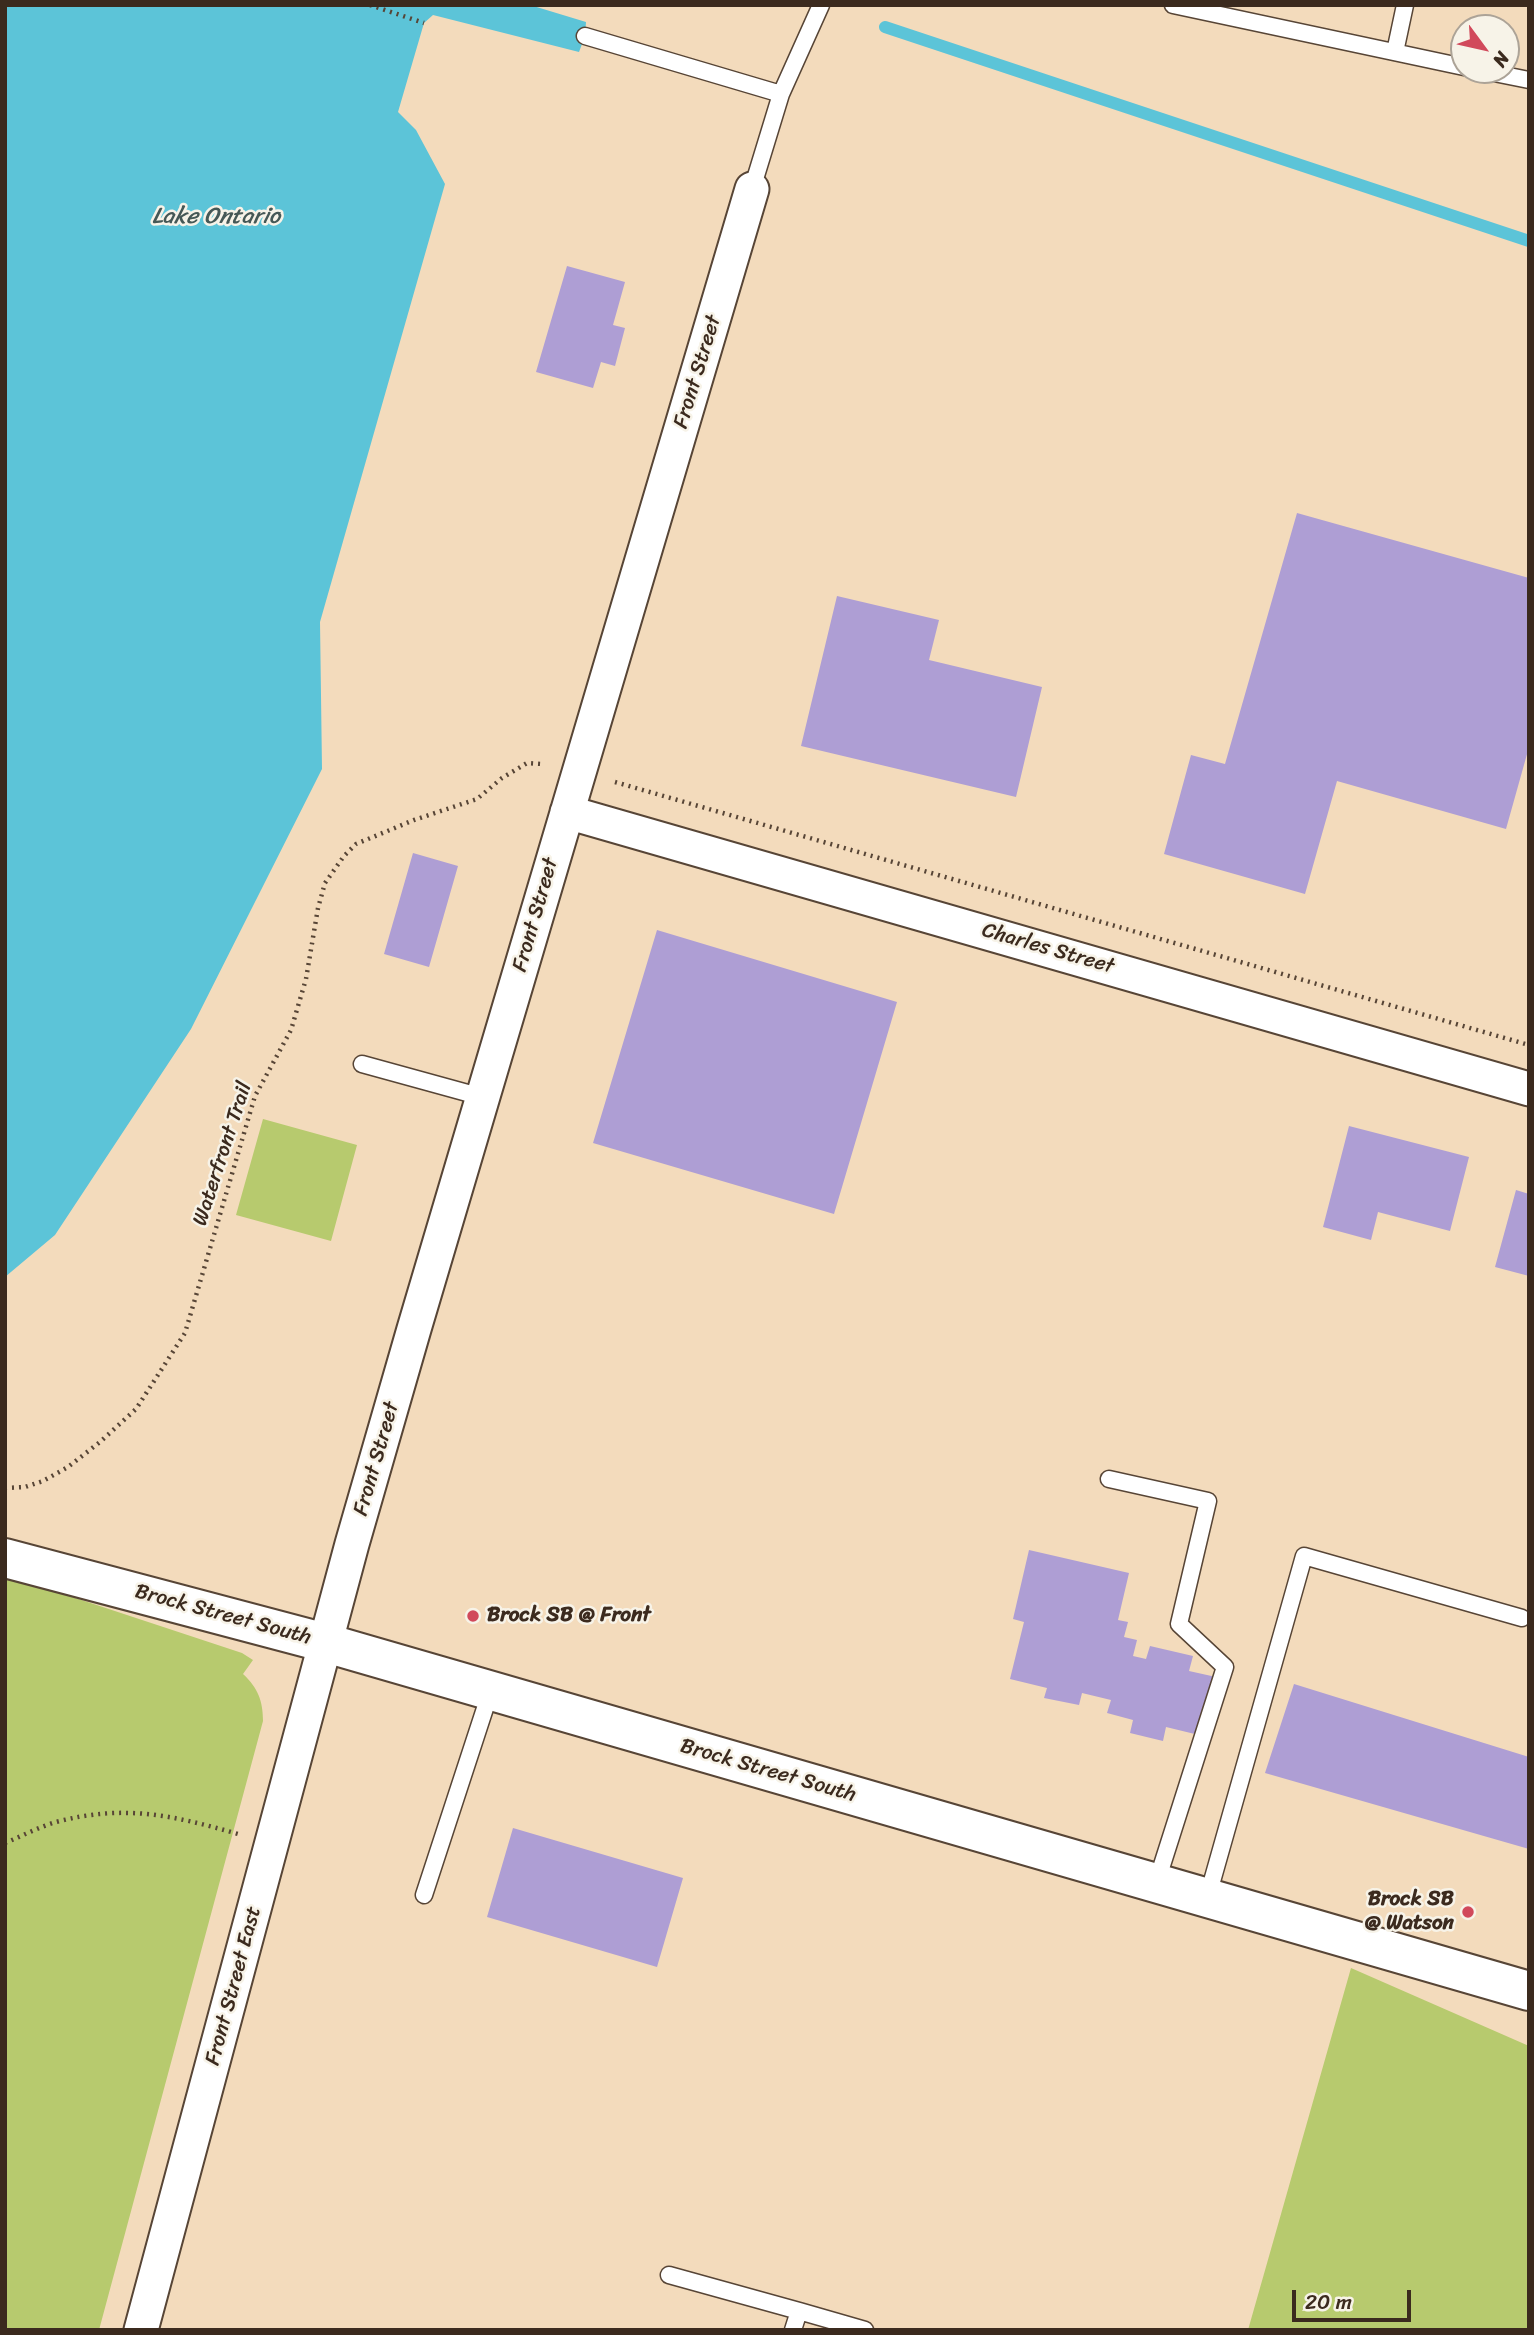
<!DOCTYPE html>
<html>
<head>
<meta charset="utf-8">
<style>
  body { margin:0 }
  #map { position:relative; width:1534px; height:2335px; overflow:hidden; background:#f3dbbc; font-family:Sriracha,sans-serif }
  canvas { display:block }
  .frame { position:absolute; inset:0; border:7px solid #3b2a1e; pointer-events:none }
  .north { position:absolute; left:1450px; top:14px; width:70px; height:70px; box-sizing:border-box; background:#f7f3e8; border:2px solid #aca397; border-radius:50%; rotate:123deg; font-size:19px; font-weight:700; line-height:28px; text-align:center; color:#3b2a1e }
  .north::after { content:''; display:block; margin:auto; width:24px; height:32px; background:#d1495b; clip-path:polygon(50% 0,100% 100%,50% 72%,0 100%) }
  .scale { position:absolute; left:1292px; top:2290px; width:119px; height:32px; box-sizing:border-box; border:4px solid #3b2a1e; border-top:0; padding-left:9px; font-size:21px; line-height:24px; white-space:nowrap; color:#3b2a1e; -webkit-text-stroke:5px #f7f3e8; paint-order:stroke }
</style>
</head>
<body>
<div id="map">
<canvas width="1534" height="2335"></canvas>
<div class="frame"></div>
<div class="north">N</div>
<div class="scale">20 m</div>
</div>
<script>
const g = document.querySelector('canvas').getContext('2d');
g.lineJoin = 'round';
function paint(path, color) {
  g.fillStyle = color;
  g.fill(path, 'evenodd');
}
function trace(path, color, width, dash) {
  g.strokeStyle = color;
  g.lineWidth = width;
  g.lineCap = dash ? 'butt' : 'round';
  g.setLineDash(dash || []);
  g.stroke(path);
}
function write(font, color, halo, rows, align = 'center') {
  g.font = font + ' Sriracha,sans-serif';
  g.lineWidth = 5;
  g.setLineDash([]);
  g.textBaseline = 'middle';
  g.strokeStyle = halo;
  g.fillStyle = color;
  for (const [text, x, y, turn = 0] of rows) {
    g.save();
    g.translate(x, y);
    g.rotate((+turn || 0) * Math.PI / 180);
    g.textAlign = isNaN(turn) ? turn : align;
    if (halo) g.strokeText(text, 0, 0);
    g.fillText(text, 0, 0);
    g.restore();
  }
}
paint(new Path2D(`
  M 263,1119 L 357,1145 L 331,1241 L 236,1215 Z
  M 5,1577 L 24,1581 L 242,1653 L 253,1660 L 243,1674 C 258,1688 263,1701 263,1721 L 99,2330 L 5,2330 Z
  M 1351,1968 L 1529,2046 L 1529,2330 L 1248,2330 Z`), '#b7ca6e');
paint(new Path2D(`
  M 5,5 L 530,5 L 586,22 L 585,36 L 579,52 L 433,15 L 424,23 L 398,112 L 416,130 L 445,184 L 320,622 L 322,769 L 191,1029 L 55,1235 L 5,1277 Z`), '#5cc4d8');
trace(new Path2D(`
  M 885,27 L 1529,241`), '#5cc4d8', 12);
paint(new Path2D(`
  M 567,266 L 625,282 L 613,325 L 625,328 L 615,366 L 601,362 L 593,388 L 536,372 Z
  M 1297,513 L 1529,578 L 1529,747 L 1506,829 L 1337,781 L 1305,894 L 1164,854 L 1191,755 L 1225,764 Z
  M 837,596 L 939,620 L 929,660 L 1042,687 L 1016,797 L 801,746 Z
  M 413,853 L 458,866 L 429,967 L 384,954 Z
  M 657,930 L 897,1002 L 834,1214 L 593,1143 Z
  M 1349,1126 L 1469,1157 L 1450,1231 L 1378,1212 L 1371,1240 L 1323,1227 Z
  M 1516,1190 L 1529,1194 L 1529,1276 L 1495,1267 Z
  M 1029,1550 L 1129,1573 L 1118,1620 L 1128,1622 L 1124,1637 L 1137,1640 L 1133,1656 L 1146,1659 L 1150,1646 L 1193,1656 L 1189,1671 L 1216,1677 L 1203,1736 L 1166,1727 L 1163,1741 L 1130,1733 L 1133,1720 L 1107,1713 L 1111,1700 L 1082,1693 L 1079,1705 L 1044,1698 L 1047,1688 L 1010,1679 L 1024,1622 L 1013,1619 Z
  M 1294,1684 L 1529,1757 L 1529,1849 L 1265,1773 Z
  M 513,1828 L 683,1878 L 657,1967 L 487,1917 Z`), '#ae9ed4');
const lane = new Path2D(`
  M 1173,5 L 1464,67
  M 585,36 L 781,94
  M 1395,52 L 1405,5
  M 1479,70 L 1529,80
  M 752,189 L 781,94 L 821,5
  M 362,1064 L 482,1097
  M 1109,1479 L 1208,1501 L 1179,1624 L 1225,1667 L 1156,1884
  M 424,1895 L 491,1690
  M 1207,1899 L 1304,1556 L 1522,1618
  M 669,2275 L 799,2311 L 793,2330
  M 799,2311 L 865,2330`);
const street = new Path2D(`
  M 567,812 L 1529,1089
  M 141,2330 L 352,1544 L 414,1329 L 752,189`);
const secondary = new Path2D(`
  M 5,1558 L 326,1643 L 1529,1991`);
trace(lane, '#574536', 19);
trace(street, '#574536', 37);
trace(secondary, '#574536', 42);
trace(new Path2D(`
  M 370,5 L 424,23
  M 615,782 L 1529,1045
  M 5,1488 L 25,1487 L 43,1481 L 68,1467 L 100,1442 L 136,1409 L 185,1333 L 255,1096 L 291,1030 L 306,979 L 318,908 L 325,883 L 344,856 L 356,844 L 414,820 L 477,799 L 502,778 L 527,763 L 542,764
  M 5,1843 C 22,1836 39,1827 56,1822 C 124,1804 172,1815 238,1834`), '#574536', 4.5, [2, 5]);
trace(lane, '#fff', 16);
trace(street, '#fff', 33);
trace(secondary, '#fff', 38);
for (const [x, y, r, color] of [
  [473,1616,7,"#d1495b"],
  [1468,1912,7,"#d1495b"]
]) {
  const dot = new Path2D();
  dot.arc(x, y, r, 0, 2 * Math.PI);
  g.fillStyle = color;
  g.fill(dot);
  trace(dot, '#f7f3e8', 2.5);
}
write('21px', '#3b2a1e', '#f7f3e8', [
  ["Front Street",698,372,-73],
  ["Front Street",536,915,-74],
  ["Charles Street",1048,949,16],
  ["Waterfront Trail",223,1154,-72],
  ["Front Street",377,1459,-74],
  ["Brock Street South",223,1615,15],
  ["Brock Street South",768,1771,16],
  ["Front Street East",234,1986,-75]
]);
write('bold 21px', '#3b2a1e', '#f7f3e8', [
  ["Brock SB @ Front",487,1616],
  ["Brock SB",1454,1900,"right"],
  ["@ Watson",1454,1924,"right"]
], 'left');
write('italic 23px', '#455856', '#f7f3e8', [
  ["Lake Ontario",216,217]
]);
</script>
</body>
</html>
